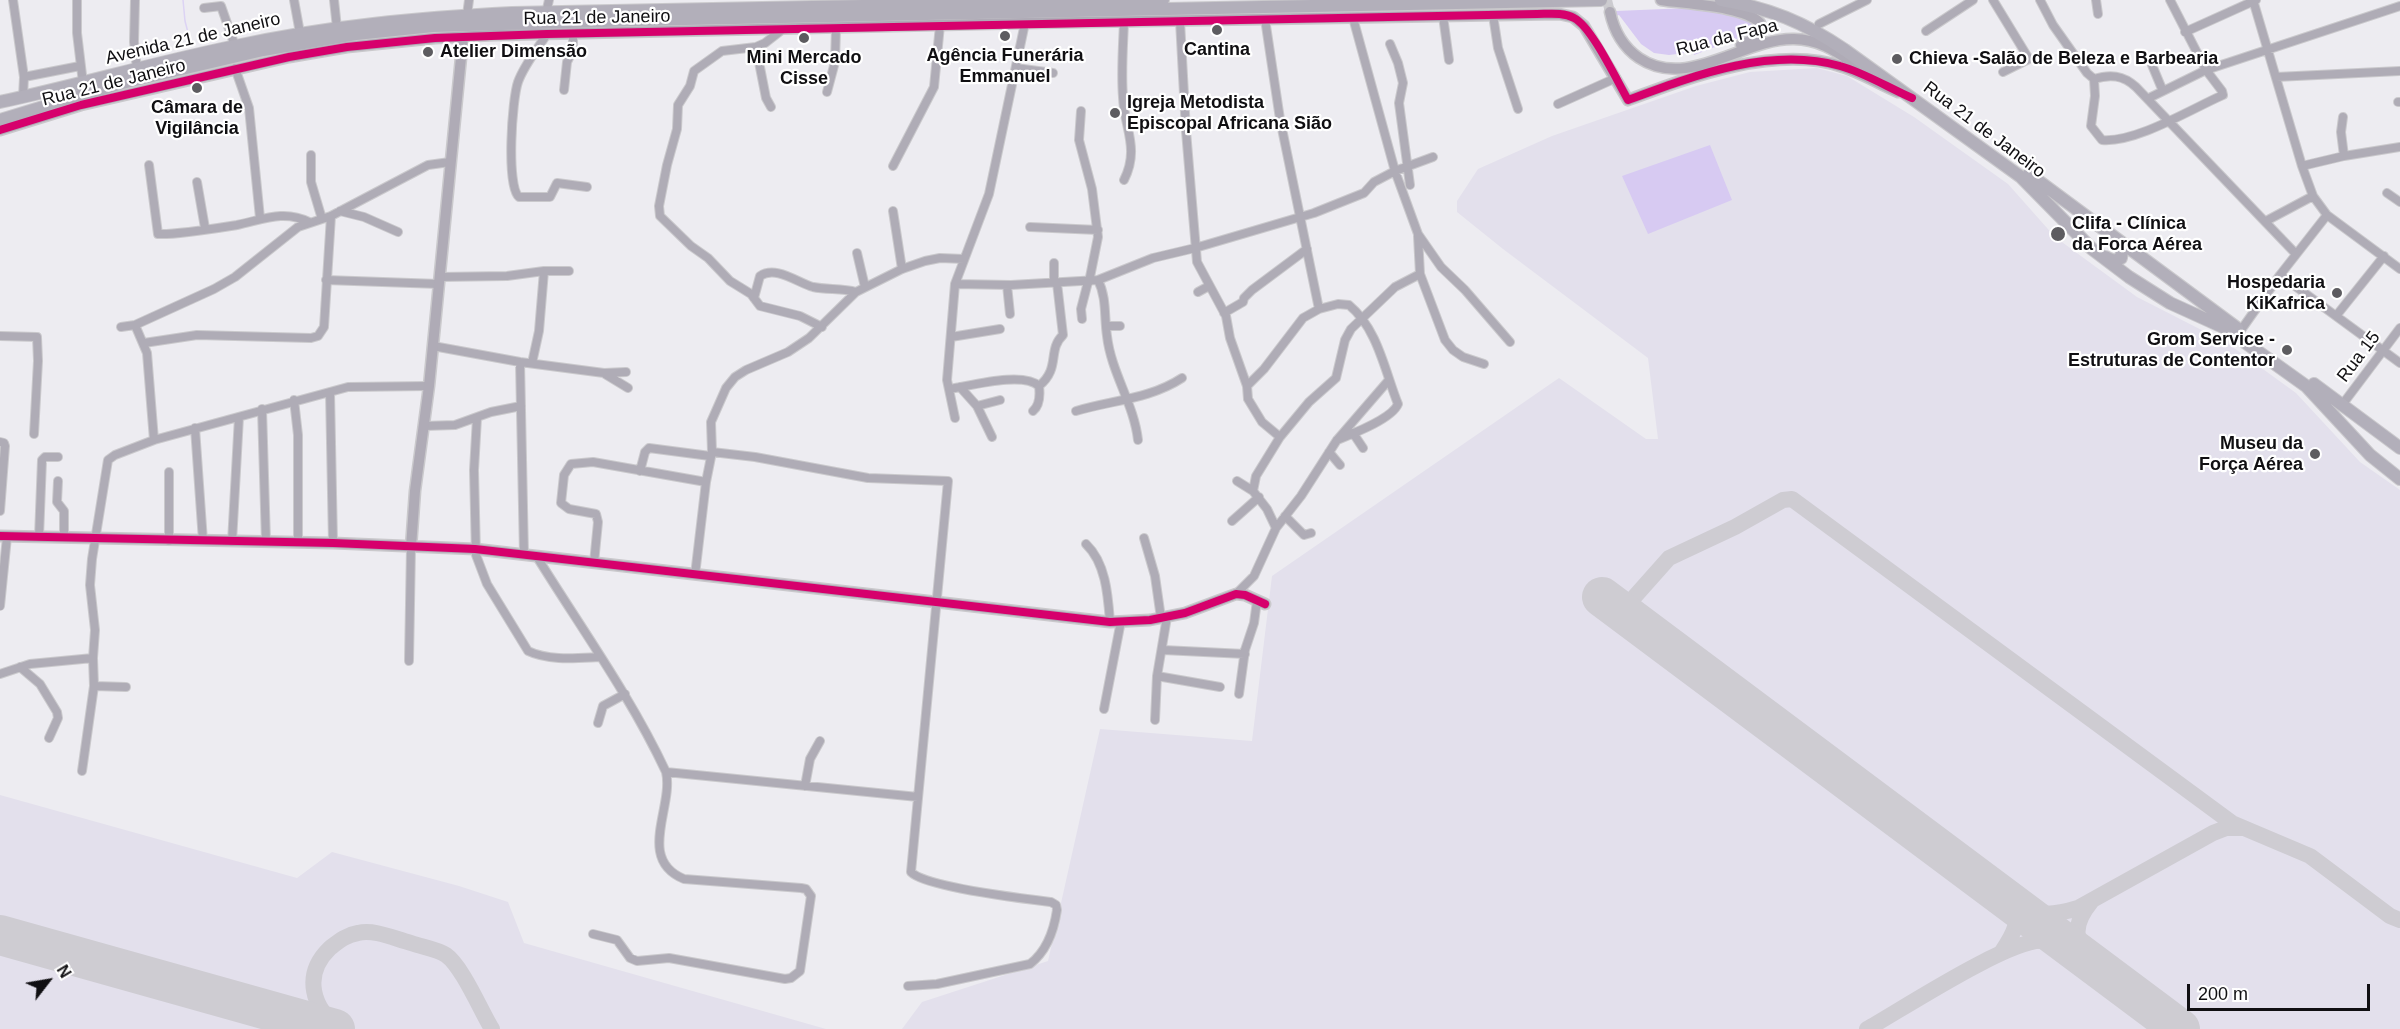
<!DOCTYPE html>
<html>
<head>
<meta charset="utf-8">
<style>
  body { margin:0 }
  #map { position:relative; width:2400px; height:1029px; overflow:hidden; background:#edecf1; font-family:Arial,sans-serif }
  canvas { display:block }
  .north { position:absolute; left:18px; top:951px; width:60px; height:60px; -webkit-text-stroke:4px #fff; paint-order:stroke; rotate:59deg; font-size:16px; font-weight:700; line-height:24px; text-align:center; color:#100f12 }
  .north::after { content:''; display:block; margin:auto; width:21px; height:27px; background:#100f12; clip-path:polygon(50% 0,100% 100%,50% 72%,0 100%) }
  .scale { position:absolute; left:2187px; top:984px; width:183px; height:27px; box-sizing:border-box; border:3px solid #100f12; border-top:0; padding-left:8px; font-size:18px; line-height:21px; white-space:nowrap; color:#100f12; -webkit-text-stroke:4px #fff; paint-order:stroke }
</style>
</head>
<body>
<div id="map">
<canvas width="2400" height="1029"></canvas>
<div class="north">N</div>
<div class="scale">200 m</div>
</div>
<script>
const g = document.querySelector('canvas').getContext('2d');
g.lineJoin = 'round';
function paint(path, color) {
  g.fillStyle = color;
  g.fill(path, 'evenodd');
}
function trace(path, color, width, dash) {
  g.strokeStyle = color;
  g.lineWidth = width;
  g.lineCap = dash ? 'butt' : 'round';
  g.setLineDash(dash || []);
  g.stroke(path);
}
function write(font, color, halo, rows, align = 'center') {
  g.font = font + ' Arial,sans-serif';
  g.lineWidth = 4.5;
  g.setLineDash([]);
  g.textBaseline = 'middle';
  g.strokeStyle = halo;
  g.fillStyle = color;
  for (const [text, x, y, turn = 0] of rows) {
    g.save();
    g.translate(x, y);
    g.rotate((+turn || 0) * Math.PI / 180);
    g.textAlign = isNaN(turn) ? turn : align;
    if (halo) g.strokeText(text, 0, 0);
    g.fillText(text, 0, 0);
    g.restore();
  }
}
paint(new Path2D(`
  M 1817,68 L 1847,76 L 1914,117 L 2008,184 L 2055,237 L 2137,297 L 2227,343 L 2296,393 L 2360,462 L 2400,490 L 2400,1029 L 902,1029 L 922,1002 L 1048,961 L 1100,729 L 1252,741 L 1272,576 L 1559,378 L 1646,439 L 1658,439 L 1648,358 L 1503,249 L 1457,212 L 1457,201 L 1478,169 L 1552,136 L 1696,86 L 1750,72 Z
  M 0,795 L 297,878 L 332,852 L 459,886 L 508,902 L 524,943 L 826,1029 L 0,1029 Z`), '#e3e0ec');
paint(new Path2D(`
  M 1688,8 L 1748,18 L 1755,25 L 1752,33 L 1747,35 L 1694,55 L 1693,52 L 1669,55 L 1654,53 L 1641,44 L 1619,15 L 1616,16 L 1616,11 Z
  M 1710,145 L 1732,200 L 1648,234 L 1622,176 Z`), '#d7caf2');
trace(new Path2D(`
  M 183,0 L 185,21 L 191,44`), '#dcd3f4', 1.5);
trace(new Path2D(`
  M 1621,612 L 1669,558 L 1735,527 L 1783,500 L 1792,499 L 2232,823 L 2310,856 L 2390,916 L 2400,920
  M 2009,902 C 2036,916 2049,917 2078,908 L 2213,833 L 2226,828 L 2242,828
  M 2091,902 C 2073,924 2073,940 2091,961
  M 2001,953 C 2011,938 2025,918 2009,902
  M 341,1029 C 312,1009 302,975 330,948 C 339,941 346,935 358,933 C 375,929 395,939 411,943 C 422,947 437,949 446,955 C 462,966 481,1011 492,1029
  M 1867,1029 C 1901,1010 2012,937 2044,941 C 2062,942 2079,955 2094,964`), '#ceccd2', 16);
trace(new Path2D(`
  M 1602,597 L 2180,1029
  M 0,935 L 335,1029`), '#ceccd2', 40);
trace(new Path2D(`
  M 1607,0 L 1610,12`), '#cccbd0', 10, [10, 5]);
const street = new Path2D(`
  M 13,0 L 24,77 L 23,97
  M 77,0 L 77,33 L 83,83
  M 135,0 L 134,42 L 137,69
  M 294,0 L 300,33
  M 334,0 L 337,28
  M 1993,0 L 2029,59 L 2003,72
  M 2040,0 L 2053,25 L 2087,73 L 2094,79 C 2110,74 2123,75 2136,87 L 2296,254
  M 2096,0 L 2098,14
  M 2253,0 L 2302,166 L 2313,196 L 2327,215 L 2400,269
  M 204,8 L 221,6 L 235,46
  M 546,13 L 549,0
  M 467,15 L 469,0
  M 1493,15 L 1498,48 L 1518,109
  M 1443,16 L 1449,60
  M 1353,18 L 1395,171 L 1418,234 L 1441,267 L 1465,290 L 1510,342
  M 1265,19 L 1280,119 L 1319,309
  M 1180,21 L 1186,131 L 1197,262 L 1226,316 L 1230,338 L 1247,386 L 1248,399 L 1262,422 L 1280,437
  M 1124,22 C 1123,47 1121,73 1123,97 C 1124,128 1140,148 1124,180
  M 1819,24 L 1867,0
  M 783,29 L 765,43 L 756,47 L 722,51 L 694,71 L 690,86 L 678,105 L 677,129 L 667,165 L 659,206 L 660,216 L 691,246 L 708,258 L 730,281 L 751,294 L 760,306 L 800,316 L 822,327
  M 1926,31 L 1973,0
  M 2185,32 L 2256,0
  M 547,34 C 538,48 524,65 518,82 C 512,99 506,186 519,197 L 550,197 L 557,183 L 587,187
  M 1390,44 L 1398,63 L 1403,83 L 1399,103 L 1410,185
  M 756,47 L 766,98 L 771,107
  M 2152,65 L 2162,89
  M 235,68 L 249,108 L 260,218
  M 1016,68 L 1053,73
  M 24,77 L 80,66
  M 2276,77 L 2400,71
  M 2094,79 L 2095,96 L 2091,126 L 2102,140 C 2136,143 2191,109 2223,95 L 2222,91 L 2206,70 L 2170,0
  M 564,90 L 567,62 L 573,50 L 573,33
  M 827,92 L 835,62 L 836,28
  M 2149,98 L 2206,70 L 2400,6
  M 2398,102 L 2400,102
  M 1558,104 L 1616,78
  M 1081,111 L 1079,140 L 1092,189 L 1098,237 L 1089,282
  M 2343,117 L 2341,132 L 2344,156
  M 311,155 L 311,182 L 322,219
  M 149,165 L 158,234 C 175,235 218,228 237,225 C 262,220 284,209 309,222
  M 893,166 L 934,87 L 940,25
  M 2302,166 L 2344,156 L 2400,147
  M 197,182 L 205,228
  M 2387,193 L 2400,202
  M 340,211 L 364,217 L 398,232
  M 893,211 L 902,269
  M 2266,221 L 2313,196
  M 1030,227 L 1098,230
  M 1418,236 L 1420,274 L 1445,340 L 1453,350 L 1463,357 L 1484,364
  M 857,253 L 865,287
  M 2280,275 L 2400,363
  M 439,277 L 507,276 L 544,271 L 569,271
  M 326,280 L 439,284
  M 1098,280 C 1107,298 1104,317 1107,336 C 1111,372 1134,404 1138,440
  M 1054,283 L 1054,263
  M 955,284 L 1011,285 L 1098,280 L 1153,258 L 1195,248 L 1314,213 L 1364,193 L 1374,182 L 1395,171 L 1433,157
  M 1007,285 L 1010,314
  M 1198,292 L 1209,286
  M 754,298 L 760,276 C 776,265 798,283 813,287 C 827,290 842,288 856,292
  M 1224,313 L 1243,302 L 1244,298 L 1252,290 L 1307,249
  M 2336,316 L 2384,256
  M 1082,319 L 1081,309 L 1088,282
  M 135,325 L 147,353 L 154,440
  M 1106,326 L 1120,326
  M 121,327 L 135,325 L 214,289 L 235,277 L 298,227 L 331,216 L 428,165 L 450,162
  M 2241,330 L 2280,275 L 2327,215
  M 0,336 L 37,337 L 38,361 L 34,434
  M 951,337 L 1000,329
  M 144,343 L 197,335 L 311,338 L 318,336 L 324,327 L 331,216
  M 433,346 L 520,362 L 604,373 L 626,372
  M 520,362 L 524,555
  M 532,363 L 539,331 L 544,271
  M 605,374 L 628,388
  M 1039,386 C 1061,368 1047,350 1063,335 L 1057,283
  M 1247,386 L 1264,369 L 1303,318 L 1319,309 L 1338,304 L 1349,305 C 1378,329 1385,372 1398,404 C 1392,419 1352,434 1337,440
  M 960,387 L 977,406 L 992,437
  M 949,389 C 970,386 1023,371 1039,386 C 1040,394 1040,405 1033,411
  M 330,392 L 333,543
  M 294,400 L 298,435 L 298,543
  M 2342,405 L 2400,328
  M 977,406 L 1000,400
  M 262,409 L 266,542
  M 1076,411 C 1113,400 1150,399 1182,378
  M 477,418 L 474,470 L 476,555 L 487,584 L 528,651 C 549,661 577,658 599,657
  M 955,418 L 947,380 L 955,284 L 989,194 L 1025,23
  M 424,426 L 455,425 L 491,412 L 521,406
  M 195,428 L 203,541
  M 1353,433 L 1363,448
  M 0,442 L 4,443 L 5,446 L 0,511
  M 712,452 L 755,457 L 868,478 L 948,481 L 911,872 C 925,887 1026,899 1051,902 L 1056,905 L 1057,910 C 1054,930 1047,951 1030,964 L 937,984 L 908,986
  M 1329,452 L 1340,465
  M 640,471 L 645,452 L 649,448 L 710,456
  M 169,472 L 169,541
  M 58,481 L 57,502 L 64,511 L 64,538
  M 1237,481 L 1253,491
  M 1285,516 L 1304,535 L 1311,533
  M 1232,521 L 1259,497
  M 1276,528 L 1301,496 L 1337,440 L 1388,381
  M 39,537 L 42,460 L 45,457 L 58,457
  M 1144,538 L 1155,576 L 1161,618
  M 232,542 L 239,417
  M 1086,544 C 1106,563 1108,596 1110,622
  M 537,557 C 581,628 631,697 666,772 C 674,807 636,859 684,879 L 801,888 L 806,889 L 811,896 L 800,971 L 791,978 L 785,979 L 669,958 L 637,961 L 630,958 L 617,940 L 593,934
  M 594,563 L 598,522 L 596,514 L 569,509 L 561,503 L 564,475 L 571,464 L 593,462 L 706,482
  M 695,575 L 706,482 L 712,452 L 711,422 L 726,388 L 735,377 L 746,370 L 788,352 L 809,338 L 856,292 L 902,269 L 925,261 L 940,258 L 964,259
  M 1236,594 L 1254,576 L 1276,528 L 1267,509 L 1253,491 L 1256,476 L 1280,437 L 1309,402 L 1336,378 L 1345,340 L 1351,329 L 1395,287 L 1420,274
  M 0,606 L 7,537
  M 1163,650 L 1245,654
  M 409,661 L 411,547
  M 20,667 L 40,684 L 57,712 L 58,718 L 49,738
  M 0,674 L 30,664 L 93,658
  M 1157,676 L 1220,687
  M 94,686 L 126,687
  M 1239,694 L 1245,650 L 1254,623 L 1257,601
  M 1104,709 L 1121,621
  M 1155,720 L 1157,676 L 1167,617
  M 598,723 L 603,706 L 625,694
  M 82,771 L 94,686 L 93,658 L 95,630 L 90,585 L 92,559 L 108,460 L 115,455 L 154,440 L 348,387 L 429,386
  M 666,772 L 918,797
  M 805,786 L 810,759 L 820,741`);
const secondary = new Path2D(`
  M 1661,0 C 1685,4 1745,6 1760,23 L 1761,33 L 1756,38 L 1741,45
  M 1610,12 C 1614,31 1623,47 1639,58 C 1688,91 1743,38 1794,39 C 1819,39 1837,52 1857,65
  M 0,130 L 81,105 L 289,57 L 347,47 L 435,38 L 494,35 L 1025,23 L 1559,14 L 1573,17 L 1584,26 L 1628,100 C 1690,77 1778,44 1843,67 C 1862,73 1879,84 1898,92
  M 0,536 L 333,543 L 475,549 L 1110,622 L 1150,620 L 1185,613 L 1236,594 L 1245,595 L 1265,604
  M 411,547 L 415,491 L 429,386 L 463,37`);
const primary = new Path2D(`
  M 1721,0 C 1769,8 1804,22 1845,50 L 2021,177 L 2092,249 L 2129,277 L 2170,303 L 2225,328 L 2306,386 L 2370,455 L 2400,479
  M 0,102 C 79,85 157,62 236,46 C 327,26 419,18 512,13 L 1163,0
  M 0,120 L 122,83 L 263,50 L 356,34 L 433,26 L 637,20 L 1601,0
  M 2029,174 L 2237,328
  M 2105,257 L 2114,261 L 2121,258 L 2122,250 L 2113,239
  M 2314,384 L 2400,448`);
trace(street, '#cac9cc', 10);
trace(secondary, '#cac9cc', 13);
trace(primary, '#cac9cc', 14);
trace(street, '#afacb6', 8);
trace(secondary, '#afabb6', 10);
trace(primary, '#b2afba', 12);
trace(new Path2D(`
  M 0,130 L 81,105 L 289,57 L 347,47 L 435,38 L 547,34 L 1537,14 C 1549,14 1563,12 1574,18 C 1592,27 1617,81 1628,100 C 1693,76 1770,46 1840,66 C 1863,72 1889,88 1912,98
  M 0,536 L 333,543 L 475,549 L 1110,622 L 1150,620 L 1185,613 L 1236,594 L 1245,595 L 1265,604`), '#d6006c', 8);
for (const [x, y, r, color] of [
  [1217,30,6,"#5d5c60"],
  [1005,36,6,"#5d5c60"],
  [804,38,6,"#5d5c60"],
  [428,52,6,"#5d5c60"],
  [1897,59,6,"#5d5c60"],
  [197,88,6,"#5d5c60"],
  [1115,113,6,"#5d5c60"],
  [2058,234,8,"#5d5c60"],
  [2337,293,6,"#5d5c60"],
  [2287,350,6,"#5d5c60"],
  [2315,454,6,"#5d5c60"]
]) {
  const dot = new Path2D();
  dot.arc(x, y, r, 0, 2 * Math.PI);
  g.fillStyle = color;
  g.fill(dot);
  trace(dot, '#fff', 2);
}
write('18px', '#100f12', '#fff', [
  ["Rua 21 de Janeiro",597,18,-1],
  ["Rua da Fapa",1727,38,-14],
  ["Avenida 21 de Janeiro",193,39,-13],
  ["Rua 21 de Janeiro",114,83,-14],
  ["Rua 21 de Janeiro",1984,130,37],
  ["Rua 15",2359,357,-53]
]);
write('bold 18px', '#100f12', '#fff', [
  ["Cantina",1217,50],
  ["Atelier Dimensão",440,52,"left"],
  ["Agência Funerária",1005,56],
  ["Emmanuel",1005,77],
  ["Mini Mercado",804,58],
  ["Cisse",804,79],
  ["Chieva -Salão de Beleza e Barbearia",1909,59,"left"],
  ["Igreja Metodista",1127,103,"left"],
  ["Episcopal Africana Sião",1127,124,"left"],
  ["Câmara de",197,108],
  ["Vigilância",197,129],
  ["Clifa - Clínica",2072,224,"left"],
  ["da Forca Aérea",2072,245,"left"],
  ["Hospedaria",2325,283,"right"],
  ["KiKafrica",2325,304,"right"],
  ["Grom Service -",2275,340,"right"],
  ["Estruturas de Contentor",2275,361,"right"],
  ["Museu da",2303,444,"right"],
  ["Força Aérea",2303,465,"right"]
]);
</script>
</body>
</html>
